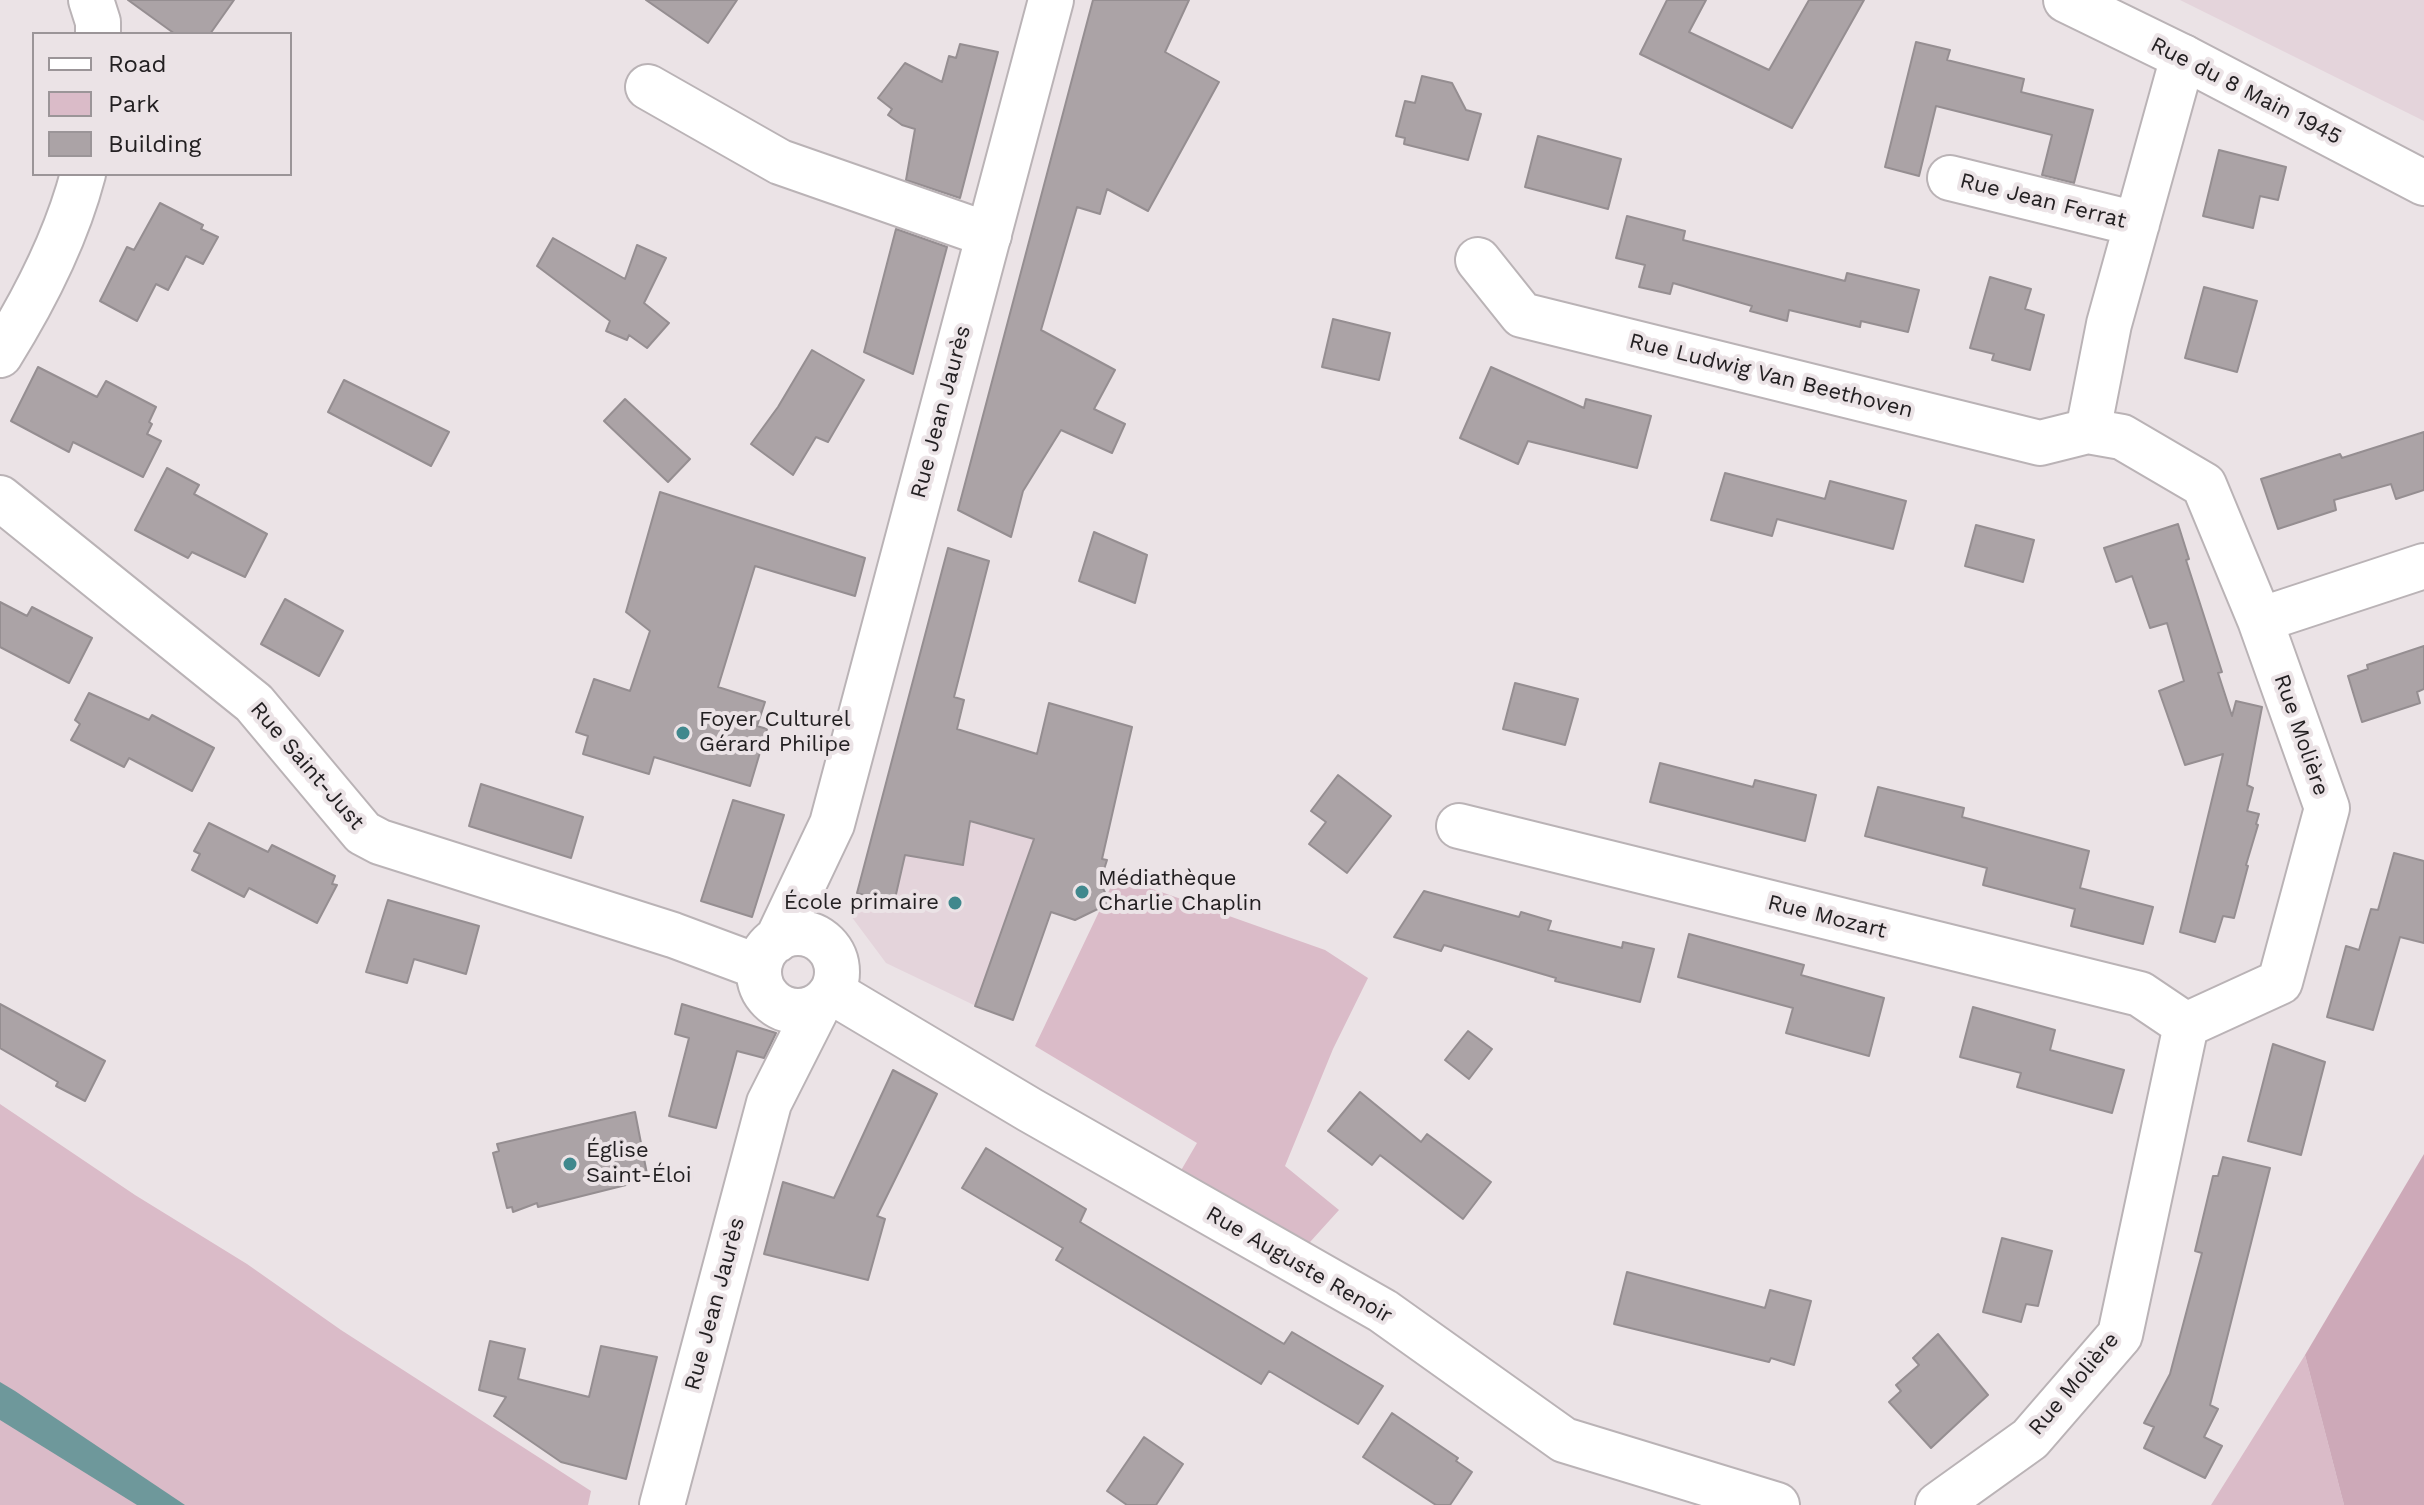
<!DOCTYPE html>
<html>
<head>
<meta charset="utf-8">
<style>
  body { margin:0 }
  #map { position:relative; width:2424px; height:1505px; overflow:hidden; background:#ebe3e6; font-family:"Work Sans",sans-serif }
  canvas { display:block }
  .legend { position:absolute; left:32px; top:32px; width:260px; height:144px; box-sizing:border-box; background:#ebe3e6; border:2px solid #9b9598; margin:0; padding:10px 14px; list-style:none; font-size:24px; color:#232022 }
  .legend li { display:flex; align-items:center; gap:16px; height:40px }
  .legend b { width:40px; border:2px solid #9b9598 }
</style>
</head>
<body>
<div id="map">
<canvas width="2424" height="1505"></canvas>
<ul class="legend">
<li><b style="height:10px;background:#fff"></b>Road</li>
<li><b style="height:22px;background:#dabbc8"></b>Park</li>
<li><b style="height:22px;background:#aba3a6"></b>Building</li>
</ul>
</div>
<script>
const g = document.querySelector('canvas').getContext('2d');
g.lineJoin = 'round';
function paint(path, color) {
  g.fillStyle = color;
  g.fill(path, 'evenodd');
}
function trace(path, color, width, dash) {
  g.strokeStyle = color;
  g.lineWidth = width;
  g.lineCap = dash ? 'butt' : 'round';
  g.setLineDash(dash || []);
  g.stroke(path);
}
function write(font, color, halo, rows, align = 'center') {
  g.font = font + ' "Work Sans",sans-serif';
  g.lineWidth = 8;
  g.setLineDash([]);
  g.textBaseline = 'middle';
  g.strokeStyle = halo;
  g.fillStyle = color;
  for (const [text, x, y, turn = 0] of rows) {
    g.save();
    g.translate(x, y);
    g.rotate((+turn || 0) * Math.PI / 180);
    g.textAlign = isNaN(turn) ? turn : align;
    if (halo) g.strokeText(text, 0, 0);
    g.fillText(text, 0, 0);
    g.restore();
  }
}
paint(new Path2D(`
  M 2180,0 L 2424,0 L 2424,121 Z
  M 882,798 L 1074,850 L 1045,928 L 978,1007 L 886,963 L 851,916 Z`), '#e4d4db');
paint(new Path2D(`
  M 1116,876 L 1325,950 L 1368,978 L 1333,1049 L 1285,1166 L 1339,1210 L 1301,1252 L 1176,1179 L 1197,1143 L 1035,1046 Z
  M 0,1104 L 135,1195 L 247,1264 L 341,1330 L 591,1491 L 588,1505 L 0,1505 Z
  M 2305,1355 L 2344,1505 L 2211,1505 Z`), '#dabbc8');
paint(new Path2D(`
  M 2424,1154 L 2424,1505 L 2344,1505 L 2305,1355 Z`), '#cda9b8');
paint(new Path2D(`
  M 0,1382 L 15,1391 L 185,1505 L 137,1505 L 0,1420 Z`), '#6e989b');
const building = new Path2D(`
  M 128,0 L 234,0 L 210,34 L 175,34 Z
  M 646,0 L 737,0 L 708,43 Z
  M 1093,0 L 1189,0 L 1165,52 L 1219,82 L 1148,211 L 1107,189 L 1100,214 L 1077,207 L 1041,330 L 1115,370 L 1094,409 L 1125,424 L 1112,453 L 1061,430 L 1023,491 L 1011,537 L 958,510 Z
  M 1667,0 L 1706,0 L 1689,32 L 1769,70 L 1809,0 L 1864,0 L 1792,128 L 1640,54 Z
  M 1916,42 L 1950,50 L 1947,60 L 2024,79 L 2021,92 L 2093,110 L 2074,183 L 2042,175 L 2052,135 L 1936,106 L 1919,176 L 1885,167 Z
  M 960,44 L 998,52 L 960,198 L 906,180 L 915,129 L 902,125 L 888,115 L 892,109 L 878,98 L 905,63 L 942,82 L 949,56 L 956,58 Z
  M 1422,76 L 1452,83 L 1466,110 L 1481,114 L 1468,160 L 1404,144 L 1405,138 L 1396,136 L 1405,101 L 1415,103 Z
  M 1538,136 L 1621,159 L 1608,209 L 1525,187 Z
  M 2219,150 L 2286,167 L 2278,200 L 2260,196 L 2253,228 L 2203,216 Z
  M 160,203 L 203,225 L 201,229 L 218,237 L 203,264 L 186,256 L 168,290 L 156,284 L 137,321 L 100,301 L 127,247 L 134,250 Z
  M 1627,216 L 1685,231 L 1683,240 L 1845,281 L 1847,273 L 1919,290 L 1908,332 L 1861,321 L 1860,327 L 1789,310 L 1787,321 L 1750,311 L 1752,306 L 1673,283 L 1670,294 L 1639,287 L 1645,265 L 1616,258 Z
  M 896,229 L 947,247 L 913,374 L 864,352 Z
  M 553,238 L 625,279 L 637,245 L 666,258 L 644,303 L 669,323 L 647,348 L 629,335 L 627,340 L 606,331 L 610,321 L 537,266 Z
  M 1990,277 L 2031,289 L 2025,309 L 2044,315 L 2030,370 L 1992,360 L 1994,354 L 1970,348 Z
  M 2204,287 L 2257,301 L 2237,372 L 2185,358 Z
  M 1333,319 L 1390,333 L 1379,380 L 1322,367 Z
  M 812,350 L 864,380 L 828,442 L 816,437 L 793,475 L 751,444 L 778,407 Z
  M 38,367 L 97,397 L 106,381 L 156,407 L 149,422 L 152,424 L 147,434 L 161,441 L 143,477 L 73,442 L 69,452 L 11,421 Z
  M 1491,367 L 1584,408 L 1586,399 L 1651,416 L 1637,468 L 1528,441 L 1518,464 L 1460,438 Z
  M 344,380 L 449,432 L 431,466 L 328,412 Z
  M 625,399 L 690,459 L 668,482 L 604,421 Z
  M 2424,432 L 2424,490 L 2396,499 L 2391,484 L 2334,500 L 2336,510 L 2278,529 L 2261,479 L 2340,454 L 2342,458 Z
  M 167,468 L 199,485 L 194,494 L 267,534 L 245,577 L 192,552 L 188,558 L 135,530 Z
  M 1725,473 L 1825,499 L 1830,481 L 1906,501 L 1893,549 L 1777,519 L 1772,536 L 1711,520 Z
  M 660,492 L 865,558 L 855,596 L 755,566 L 718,687 L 765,702 L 757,726 L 767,729 L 750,786 L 654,757 L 649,774 L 583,754 L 588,736 L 576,732 L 594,679 L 630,691 L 650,631 L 626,612 Z
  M 2178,524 L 2189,559 L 2186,560 L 2222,672 L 2218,673 L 2232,716 L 2236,701 L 2262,707 L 2247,785 L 2253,788 L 2247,811 L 2259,814 L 2256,824 L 2258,825 L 2246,865 L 2248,866 L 2234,918 L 2223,916 L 2215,942 L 2180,932 L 2223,754 L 2185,765 L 2159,691 L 2184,681 L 2167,623 L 2150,628 L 2132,576 L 2116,582 L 2104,548 Z
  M 1976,525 L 2034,540 L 2023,582 L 1965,566 Z
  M 1094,532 L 1147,555 L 1135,603 L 1079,581 Z
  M 948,548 L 989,561 L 954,697 L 964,700 L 957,729 L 1037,754 L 1049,703 L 1132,727 L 1102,859 L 1107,860 L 1100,882 L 1110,903 L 1075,920 L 1051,912 L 1013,1020 L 975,1006 L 1034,839 L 970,821 L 963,865 L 905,855 L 894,903 L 857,893 Z
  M 285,599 L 343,631 L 319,676 L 261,644 Z
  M 0,602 L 27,616 L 32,607 L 92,638 L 69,683 L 0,647 Z
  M 2424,646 L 2424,689 L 2417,692 L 2420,703 L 2362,722 L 2348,676 L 2368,669 L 2367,665 Z
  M 1515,683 L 1578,699 L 1565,745 L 1503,729 Z
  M 89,693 L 149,720 L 152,715 L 214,748 L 192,791 L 129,758 L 124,767 L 71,740 L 80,724 L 75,720 Z
  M 1660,763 L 1753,787 L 1755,780 L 1816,795 L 1805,841 L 1650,802 Z
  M 1338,775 L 1391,816 L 1347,873 L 1309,844 L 1326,822 L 1311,811 Z
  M 481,784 L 583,817 L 571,858 L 469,826 Z
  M 1878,787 L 1964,808 L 1962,817 L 2089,851 L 2080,888 L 2153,907 L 2143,944 L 2071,926 L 2075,909 L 1983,885 L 1987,868 L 1865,836 Z
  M 733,800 L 784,815 L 752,917 L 701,901 Z
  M 209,823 L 268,852 L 272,845 L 335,876 L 332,884 L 337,885 L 317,923 L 249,888 L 244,897 L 192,870 L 200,854 L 194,851 Z
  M 2394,853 L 2424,861 L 2424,943 L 2400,937 L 2373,1030 L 2327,1017 L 2346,946 L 2359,950 L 2371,909 L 2378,910 Z
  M 1424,891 L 1519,917 L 1521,912 L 1551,921 L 1548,930 L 1622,948 L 1623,942 L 1654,949 L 1640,1002 L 1555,981 L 1556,978 L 1444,945 L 1441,951 L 1394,937 Z
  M 388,900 L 479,926 L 466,974 L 414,959 L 407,983 L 366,972 Z
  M 1689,934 L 1804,965 L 1801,975 L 1884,998 L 1869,1056 L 1786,1033 L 1793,1008 L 1678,977 Z
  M 0,1004 L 105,1061 L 85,1101 L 56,1086 L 58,1082 L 0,1048 Z
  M 682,1004 L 776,1033 L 764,1058 L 737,1051 L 716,1128 L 669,1116 L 689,1038 L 675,1034 Z
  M 1973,1007 L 2055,1030 L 2050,1050 L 2124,1070 L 2112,1113 L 2017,1087 L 2021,1073 L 1960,1057 Z
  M 1468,1031 L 1492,1049 L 1469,1079 L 1445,1060 Z
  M 2273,1044 L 2325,1062 L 2301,1155 L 2248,1141 Z
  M 893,1070 L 937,1094 L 877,1216 L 885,1219 L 868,1280 L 764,1254 L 783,1182 L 834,1198 Z
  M 1360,1092 L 1421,1142 L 1427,1134 L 1491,1182 L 1463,1219 L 1380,1155 L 1372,1165 L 1328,1131 Z
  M 635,1112 L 647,1174 L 641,1176 L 642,1181 L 538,1207 L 537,1203 L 513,1212 L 512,1207 L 507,1208 L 493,1153 L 499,1151 L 497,1144 Z
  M 986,1148 L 1086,1209 L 1080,1222 L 1135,1255 L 1284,1344 L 1292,1332 L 1383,1386 L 1358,1424 L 1269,1371 L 1261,1384 L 1056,1260 L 1063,1248 L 962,1188 Z
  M 2223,1157 L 2270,1168 L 2210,1405 L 2218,1409 L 2204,1437 L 2222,1446 L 2205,1478 L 2144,1448 L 2154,1427 L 2144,1423 L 2170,1374 L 2202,1253 L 2195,1251 L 2213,1176 L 2218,1176 Z
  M 2002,1238 L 2052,1251 L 2038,1306 L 2026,1304 L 2021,1322 L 1983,1312 Z
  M 1627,1272 L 1765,1308 L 1770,1290 L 1811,1301 L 1794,1365 L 1771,1358 L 1769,1362 L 1614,1324 Z
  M 1938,1334 L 1988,1395 L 1931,1448 L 1889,1402 L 1901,1391 L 1896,1385 L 1919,1365 L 1913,1358 Z
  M 490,1341 L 525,1349 L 518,1379 L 589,1397 L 601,1346 L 657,1357 L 626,1479 L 561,1462 L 494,1416 L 506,1397 L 479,1390 Z
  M 1392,1413 L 1458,1458 L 1456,1461 L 1472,1472 L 1450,1505 L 1436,1505 L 1363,1457 Z
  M 1144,1437 L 1183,1464 L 1156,1505 L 1127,1505 L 1107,1491 Z`);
paint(building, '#aba3a6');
trace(building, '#958e91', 2);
const minor = new Path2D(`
  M 91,0 L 98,22 L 98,34
  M 648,87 L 780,162 L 989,235
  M 1950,178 L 2137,224
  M 1478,260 L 1522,315 L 2040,443 L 2088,431
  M 0,355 C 35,299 66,239 83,174
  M 0,498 L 254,703 L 363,833 L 380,842 L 673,935 L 759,967
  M 2260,620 L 2424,566
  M 1459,826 L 2140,994 L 2186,1025
  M 832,992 L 1030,1110 L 1383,1311 L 1564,1440 L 1777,1505
  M 1938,1505 L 2030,1439 L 2120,1335 L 2186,1025 L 2280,982 L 2327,808 L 2260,620 L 2204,485 L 2122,437 L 2088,431 L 2109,324 L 2183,57`);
const major = new Path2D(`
  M 2066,0 L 2183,57 L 2424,183
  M759 972a39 39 0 1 1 78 0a39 39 0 1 1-78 0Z
  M 777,940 L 832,824 L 1051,0
  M 662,1505 L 769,1103 L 818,1006`);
trace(minor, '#bab3b6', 48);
trace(major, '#bab3b6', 48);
trace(minor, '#fff', 44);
trace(major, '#fff', 44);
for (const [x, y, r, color] of [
  [683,733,8,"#40888d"],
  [1082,892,8,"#40888d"],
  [955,903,8,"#40888d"],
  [570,1164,8,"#40888d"]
]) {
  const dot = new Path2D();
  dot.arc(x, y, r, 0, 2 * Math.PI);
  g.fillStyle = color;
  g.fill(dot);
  trace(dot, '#ebe3e6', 3);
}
write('22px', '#232022', '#ebe3e6', [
  ["Rue du 8 Main 1945",2246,91,27],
  ["Rue Jean Ferrat",2043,201,14],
  ["Rue Ludwig Van Beethoven",1771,376,14],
  ["Rue Jean Jaurès",941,412,-75],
  ["Rue Molière",2301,735,71],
  ["Rue Saint-Just",307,766,49],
  ["Rue Mozart",1827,917,14],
  ["Rue Auguste Renoir",1299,1265,30],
  ["Rue Jean Jaurès",715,1304,-75],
  ["Rue Molière",2074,1384,-50]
]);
write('22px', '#232022', '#ebe3e6', [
  ["Foyer Culturel",699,720],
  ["Gérard Philipe",699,745],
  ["Médiathèque",1098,879],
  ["Charlie Chaplin",1098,904],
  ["École primaire",939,903,"right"],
  ["Église",586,1151],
  ["Saint-Éloi",586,1176]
], 'left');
</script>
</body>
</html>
